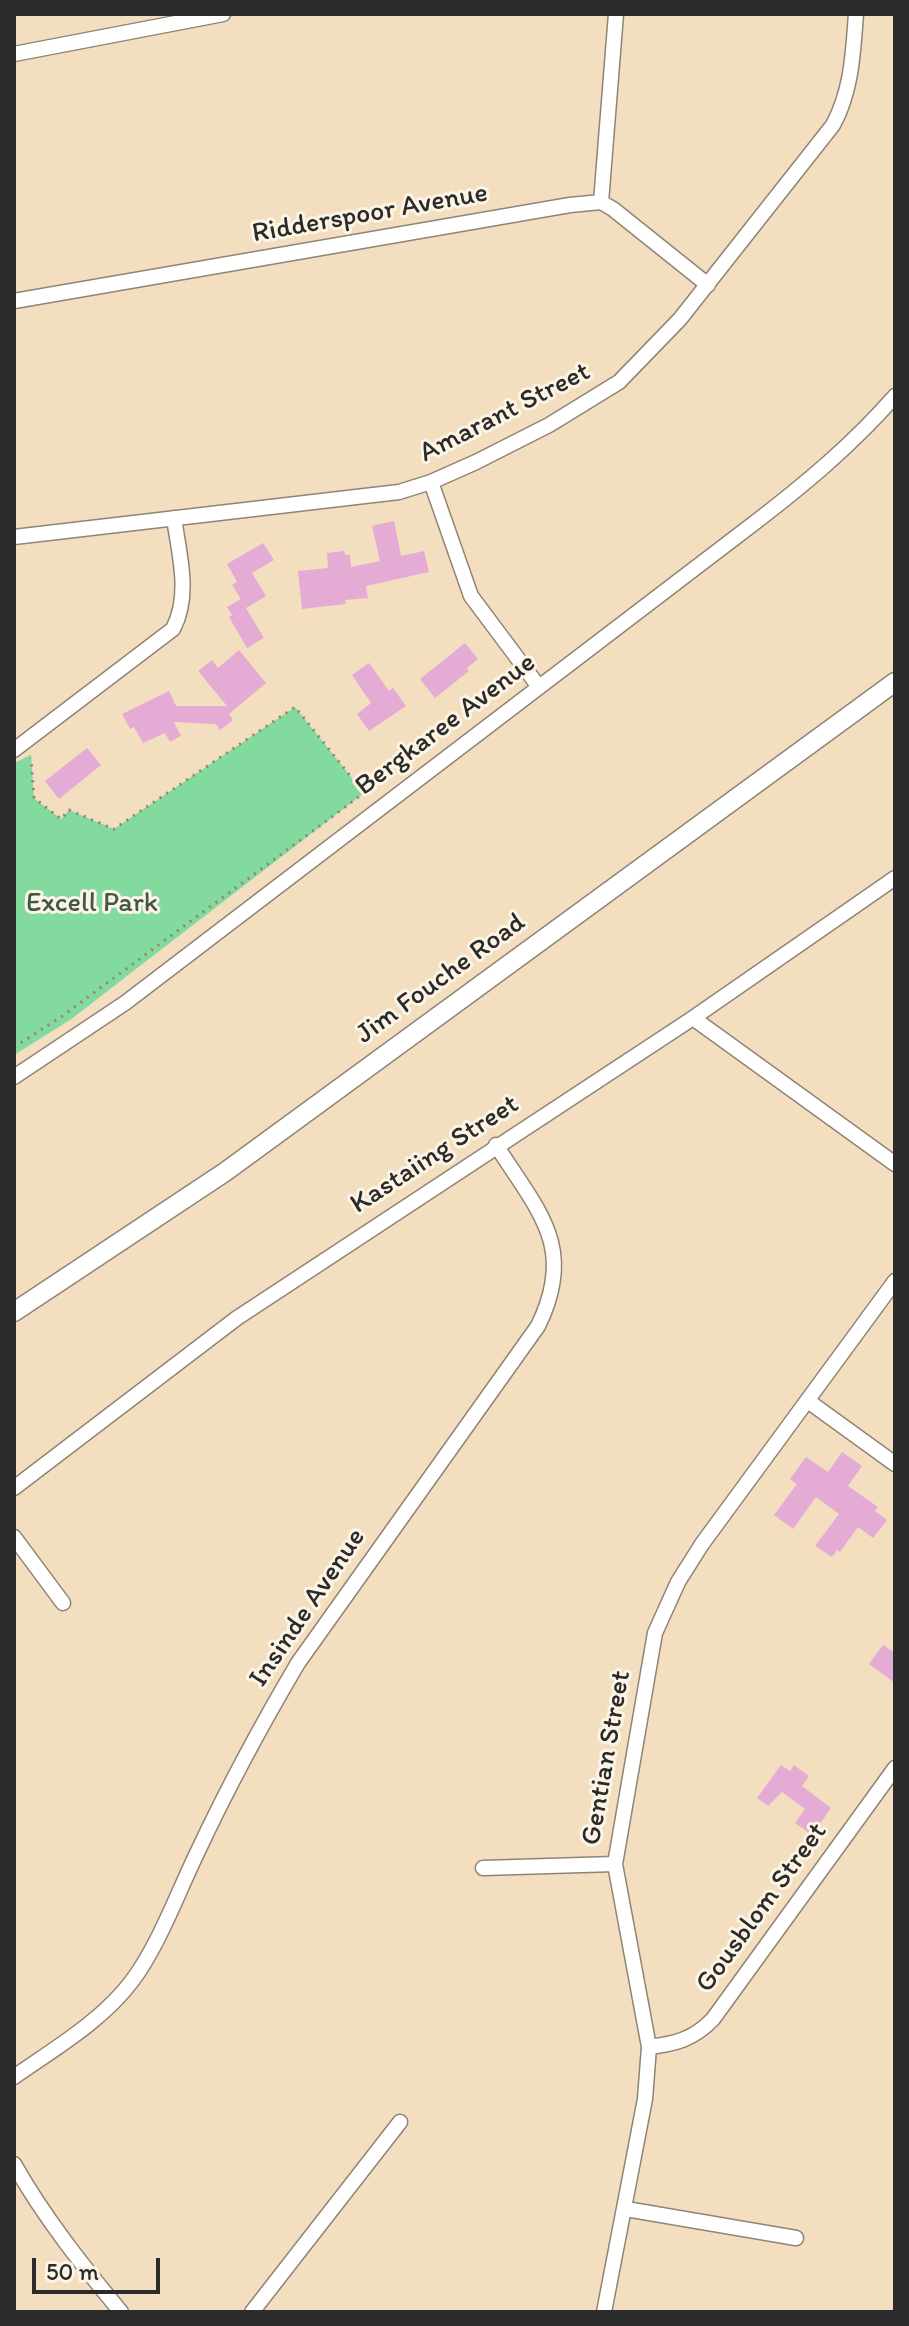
<!DOCTYPE html>
<html>
<head>
<meta charset="utf-8">
<style>
  body { margin:0 }
  #map { position:relative; width:909px; height:2326px; overflow:hidden; background:#f3dec0; font-family:Itim,sans-serif }
  canvas { display:block }
  .frame { position:absolute; inset:0; border:16px solid #2b2b2b; pointer-events:none }
  .scale { position:absolute; left:32px; top:2258px; width:128px; height:36px; box-sizing:border-box; border:4px solid #2b2b2b; border-top:0; padding-left:10px; font-size:24px; line-height:28px; white-space:nowrap; color:#2b2b2b; -webkit-text-stroke:6px #fcf5e5; paint-order:stroke }
</style>
</head>
<body>
<div id="map">
<canvas width="909" height="2326"></canvas>
<div class="frame"></div>
<div class="scale">50 m</div>
</div>
<script>
const g = document.querySelector('canvas').getContext('2d');
g.lineJoin = 'round';
function paint(path, color) {
  g.fillStyle = color;
  g.fill(path, 'evenodd');
}
function trace(path, color, width, dash) {
  g.strokeStyle = color;
  g.lineWidth = width;
  g.lineCap = dash ? 'butt' : 'round';
  g.setLineDash(dash || []);
  g.stroke(path);
}
function write(font, color, halo, rows, align = 'center') {
  g.font = font + ' Itim,sans-serif';
  g.lineWidth = 6;
  g.setLineDash([]);
  g.textBaseline = 'middle';
  g.strokeStyle = halo;
  g.fillStyle = color;
  for (const [text, x, y, turn = 0] of rows) {
    g.save();
    g.translate(x, y);
    g.rotate((+turn || 0) * Math.PI / 180);
    g.textAlign = isNaN(turn) ? turn : align;
    if (halo) g.strokeText(text, 0, 0);
    g.fillText(text, 0, 0);
    g.restore();
  }
}
paint(new Path2D(`
  M 295,707 L 364,793 L 70,1020 L 14,1055 L 14,763 L 31,755 L 34,798 L 61,819 L 69,810 L 114,829 Z`), '#83da9e');
paint(new Path2D(`
  M 394,521 L 401,556 L 424,551 L 429,572 L 366,586 L 368,598 L 345,600 L 346,604 L 302,609 L 298,571 L 328,568 L 327,553 L 344,551 L 345,555 L 350,555 L 351,567 L 380,561 L 372,526 Z
  M 263,543 L 274,560 L 252,573 L 266,596 L 246,608 L 264,638 L 247,648 L 229,617 L 232,615 L 227,607 L 241,599 L 232,585 L 237,582 L 227,564 Z
  M 465,643 L 478,659 L 467,668 L 469,671 L 435,698 L 420,679 Z
  M 239,650 L 266,683 L 229,714 L 233,720 L 220,730 L 216,724 L 174,722 L 181,736 L 170,742 L 165,733 L 143,743 L 134,727 L 130,729 L 122,714 L 169,691 L 176,706 L 227,706 L 198,671 L 212,660 L 218,668 Z
  M 369,663 L 389,691 L 393,688 L 406,706 L 369,731 L 357,714 L 371,703 L 352,675 Z
  M 87,748 L 101,765 L 59,799 L 45,781 Z
  M 842,1452 L 862,1466 L 848,1486 L 878,1507 L 875,1511 L 887,1520 L 873,1538 L 858,1527 L 840,1552 L 837,1550 L 832,1557 L 815,1546 L 839,1514 L 816,1497 L 793,1529 L 774,1515 L 797,1484 L 790,1479 L 806,1457 L 828,1472 Z
  M 883,1645 L 895,1653 L 895,1683 L 869,1664 Z
  M 781,1765 L 790,1771 L 794,1765 L 809,1776 L 802,1786 L 831,1808 L 812,1835 L 795,1823 L 805,1809 L 782,1792 L 768,1806 L 757,1798 Z`), '#e4acd5');
const minor = new Path2D(`
  M 14,54 L 223,14
  M 601,202 L 616,14
  M 14,301 L 570,205 L 601,202 L 613,209 L 708,285
  M 431,482 L 471,596 L 539,687
  M 14,537 L 399,492 L 431,482 L 476,462 L 549,425 L 619,382 L 680,319 L 833,125 C 852,90 853,52 856,14
  M 14,750 L 173,629 C 191,595 179,554 174,518
  M 693,1018 L 895,1164
  M 14,1077 L 125,1003 L 753,524 C 804,485 852,445 895,396
  M 808,1401 L 895,1464
  M 14,1488 L 237,1318 L 693,1018 L 895,878
  M 14,1537 L 63,1603
  M 483,1868 L 615,1864
  M 649,2047 C 675,2044 694,2039 713,2019 L 895,1768
  M 14,2077 C 54,2049 102,2021 132,1981 C 159,1945 178,1892 198,1851 C 228,1787 262,1724 298,1663 L 538,1326 C 577,1247 538,1211 496,1145
  M 14,2164 C 44,2217 82,2265 121,2312
  M 626,2209 L 796,2238
  M 252,2312 L 400,2122
  M 604,2312 L 645,2099 L 649,2047 L 615,1864 L 655,1633 L 678,1582 L 702,1544 L 895,1281`);
const tertiary = new Path2D(`
  M 14,1312 L 225,1172 L 895,682`);
trace(minor, '#8f8476', 17);
trace(tertiary, '#8f8476', 21);
trace(new Path2D(`
  M 14,1047 L 61,1017 L 364,793 L 295,707 L 114,829 L 69,810 L 61,819 L 34,798 L 31,758`), '#8f8476', 3, [2, 6]);
trace(minor, '#fff', 14);
trace(tertiary, '#fff', 18);
write('28px', '#2b2b2b', '#fcf5e5', [
  ["Ridderspoor Avenue",370,214,-10],
  ["Amarant Street",505,413,-27],
  ["Bergkaree Avenue",446,725,-37],
  ["Jim Fouche Road",441,979,-36],
  ["Kastaiing Street",435,1155,-33],
  ["Insinde Avenue",308,1608,-56],
  ["Gentian Street",607,1758,-80],
  ["Gousblom Street",762,1908,-54]
]);
write('28px', '#415748', '#fcf5e5', [
  ["Excell Park",92,904]
]);
</script>
</body>
</html>
